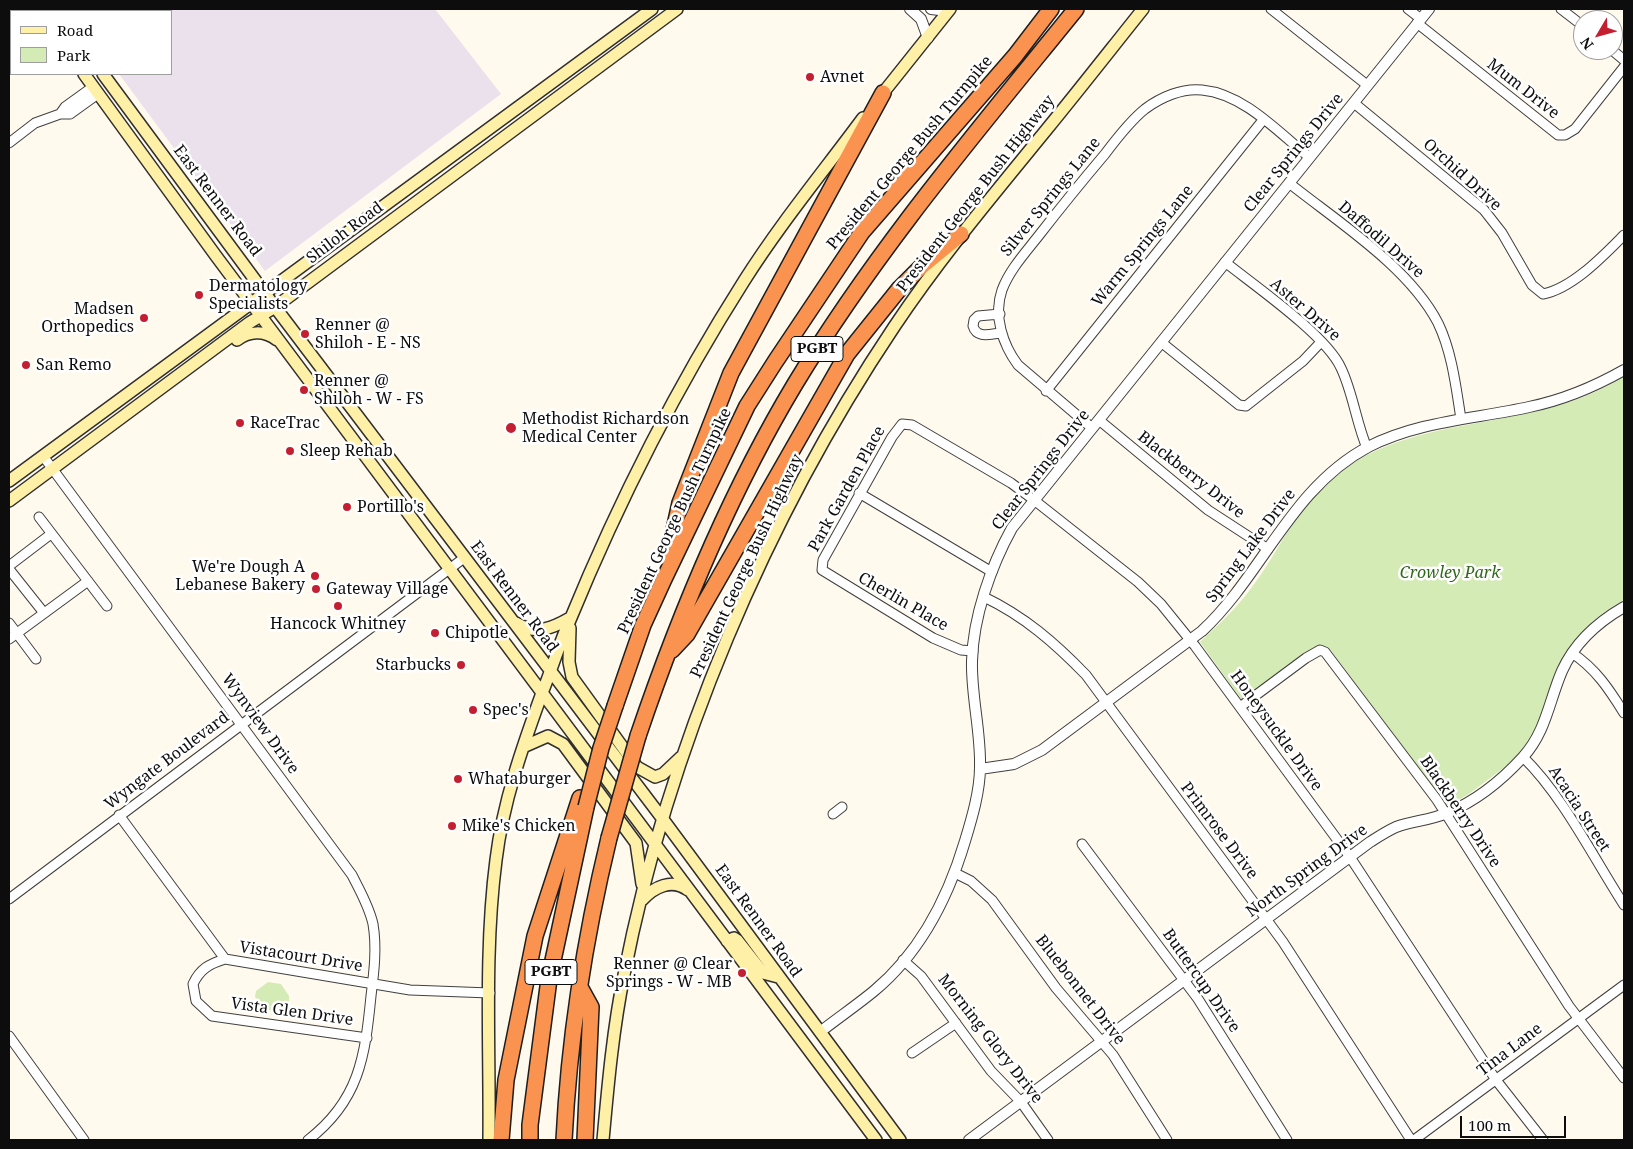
<!DOCTYPE html>
<html>
<head>
<meta charset="utf-8">
<style>
  body { margin:0 }
  #map { position:relative; width:1633px; height:1149px; overflow:hidden; background:#fffaed; font-family:"Noto Serif",serif }
  canvas { display:block }
  .frame { position:absolute; inset:0; border:10px solid #0d0d0d; pointer-events:none }
  .legend { position:absolute; left:10px; top:10px; width:162px; height:65px; box-sizing:border-box; background:#fff; border:1px solid #9e9e9e; margin:0; padding:6px 9px; list-style:none; font-size:15px; color:#0d0d0d }
  .legend li { display:flex; align-items:center; gap:10px; height:25px }
  .legend b { width:25px; border:1px solid #9e9e9e }
  .north { position:absolute; left:1573px; top:10px; width:50px; height:50px; box-sizing:border-box; background:#fff; border:1px solid #9e9e9e; border-radius:50%; rotate:233deg; font-size:14px; font-weight:700; line-height:20px; text-align:center; color:#0d0d0d }
  .north::after { content:''; display:block; margin:auto; width:18px; height:22px; background:#c31f31; clip-path:polygon(50% 0,100% 100%,50% 72%,0 100%) }
  .scale { position:absolute; left:1460px; top:1116px; width:106px; height:22px; box-sizing:border-box; border:2px solid #0d0d0d; border-top:0; padding-left:6px; font-size:15px; line-height:18px; white-space:nowrap; color:#0d0d0d; -webkit-text-stroke:4px #fff; paint-order:stroke }
</style>
</head>
<body>
<div id="map">
<canvas width="1633" height="1149"></canvas>
<div class="frame"></div>
<ul class="legend">
<li><b style="height:6px;background:#fff0a8"></b>Road</li>
<li><b style="height:14px;background:#d5ebb5"></b>Park</li>
</ul>
<div class="north">N</div>
<div class="scale">100 m</div>
</div>
<script>
const g = document.querySelector('canvas').getContext('2d');
g.lineJoin = 'round';
function paint(path, color) {
  g.fillStyle = color;
  g.fill(path, 'evenodd');
}
function trace(path, color, width, dash) {
  g.strokeStyle = color;
  g.lineWidth = width;
  g.lineCap = dash ? 'butt' : 'round';
  g.setLineDash(dash || []);
  g.stroke(path);
}
function write(font, color, halo, rows, align = 'center') {
  g.font = font + ' "Noto Serif",serif';
  g.lineWidth = 5;
  g.setLineDash([]);
  g.textBaseline = 'middle';
  g.strokeStyle = halo;
  g.fillStyle = color;
  for (const [text, x, y, turn = 0] of rows) {
    g.save();
    g.translate(x, y);
    g.rotate((+turn || 0) * Math.PI / 180);
    g.textAlign = isNaN(turn) ? turn : align;
    if (halo) g.strokeText(text, 0, 0);
    g.fillText(text, 0, 0);
    g.restore();
  }
}
paint(new Path2D(`
  M 71,9 L 435,9 L 501,94 L 265,271 L 119,74 L 171,74 L 171,11 L 73,11 Z`), '#eae1ec');
paint(new Path2D(`
  M 1624,376 L 1624,600 C 1602,612 1581,628 1568,651 C 1555,677 1549,707 1534,733 C 1522,753 1505,768 1486,781 C 1473,791 1462,800 1447,805 L 1330,649 L 1312,650 L 1241,699 L 1200,642 C 1218,625 1237,608 1252,587 C 1283,546 1298,500 1343,469 C 1428,411 1539,432 1624,376 Z
  M 268,982 L 281,984 L 289,996 L 289,1003 L 277,1012 L 265,1009 L 255,997 L 256,991 Z`), '#d5ebb5');
const minor = new Path2D(`
  M 1271,9 L 1367,85
  M 1408,9 L 1421,19
  M 1561,9 L 1583,26
  M 1417,23 L 1558,135 L 1565,135 L 1575,129 L 1624,67
  M 1612,50 L 1624,60
  M 1354,103 L 1484,210 L 1502,233 L 1532,285 L 1543,294 C 1573,288 1604,255 1624,235
  M 9,143 L 35,123 L 60,114 L 70,114 L 95,96 L 96,90 L 90,89 L 65,107 L 60,114
  M 1289,183 C 1338,222 1409,267 1438,323 C 1452,352 1456,387 1461,419
  M 1225,262 C 1255,286 1326,335 1341,368 C 1353,393 1356,422 1367,448
  M 1000,314 L 978,316 L 974,320 L 973,326 C 977,339 990,334 1001,333
  M 1161,342 L 1239,405 L 1246,406 L 1303,361 L 1321,342
  M 1046,391 L 1263,120
  M 1099,420 L 1208,510 L 1268,549
  M 1092,428 L 1018,365 C 1003,345 993,316 1002,290 C 1010,269 1026,252 1040,234 C 1061,207 1083,180 1105,154 C 1117,138 1130,121 1145,109 C 1161,97 1182,88 1202,90 C 1244,94 1278,132 1309,157
  M 43,456 L 352,875 C 360,891 369,906 373,924 C 377,948 374,972 371,996 C 365,1057 359,1101 308,1140
  M 859,493 L 992,572
  M 39,517 L 107,606
  M 9,566 L 51,534
  M 9,569 L 44,613
  M 984,597 C 1024,616 1055,643 1086,675 L 1283,942 L 1411,1140
  M 9,623 L 36,659
  M 9,639 L 88,581
  M 973,651 L 961,650 L 933,638 L 822,570 L 823,560 L 892,437 L 902,424 L 912,425 L 1011,483 L 1034,500 L 1138,582 L 1161,604 L 1195,646 L 1350,857 L 1496,1080 L 1543,1140
  M 1572,653 C 1596,669 1609,689 1624,713
  M 1240,707 L 1306,658 L 1320,650 L 1325,652 L 1437,800 L 1569,1006 L 1624,1078
  M 1523,757 C 1563,796 1593,857 1624,905
  M 833,814 L 842,807
  M 119,815 L 225,959 L 410,990 L 490,993
  M 1082,844 L 1198,999 L 1287,1140
  M 955,873 L 971,881 L 992,900 L 1056,988 L 1113,1055 L 1167,1140
  M 9,899 L 464,558
  M 225,959 C 209,964 200,969 193,984 L 196,1001 L 212,1016 L 367,1038
  M 903,960 L 921,976 L 991,1071 L 1021,1102 L 1048,1140
  M 9,1036 L 84,1140
  M 912,1053 L 956,1023
  M 1414,1140 L 1624,985`);
const tertiary = new Path2D(`
  M 910,9 L 921,19 L 928,38
  M 931,9 L 948,11
  M 980,769 L 1014,764 L 1042,750 L 1202,631 C 1263,574 1291,488 1368,447 C 1419,421 1475,419 1529,407 C 1563,400 1594,387 1624,370
  M 820,1032 C 838,1018 857,1005 874,991 C 921,952 948,898 965,841 C 972,818 980,791 980,767 C 981,731 971,696 972,661 C 973,617 991,566 1012,528 L 1429,9
  M 969,1140 L 1370,842 C 1378,837 1387,831 1396,827 C 1413,821 1431,820 1447,813 C 1476,801 1502,780 1523,757 C 1546,732 1549,701 1562,671 C 1575,642 1598,622 1624,607`);
const secondary = new Path2D(`
  M 36,9 L 38,11
  M 54,9 L 56,11
  M 84,74 L 216,256 L 876,1140
  M 103,74 L 275,307 L 662,818 L 900,1140
  M 879,98 L 950,9
  M 237,340 C 249,331 264,330 277,340
  M 9,481 L 652,9
  M 9,501 L 249,323 L 275,307 L 677,9
  M 516,623 C 536,635 551,629 570,618
  M 570,628 L 569,662 L 572,677 L 637,767 L 655,777 L 663,774 L 681,757
  M 523,747 L 548,736 L 563,744 L 636,843 L 642,884
  M 642,900 C 654,887 672,878 688,890
  M 727,941 L 734,938 L 737,940 L 763,973 L 778,977
  M 489,1140 C 490,1047 484,952 496,860 C 503,802 522,748 542,693 C 552,669 559,644 570,620 C 618,503 676,388 744,281 C 780,224 823,172 863,118
  M 603,1140 C 608,1085 613,1029 624,975 C 668,749 766,518 894,327 C 940,258 994,194 1047,129 C 1079,90 1111,49 1143,9`);
const motorway = new Path2D(`
  M 892,185 L 909,159
  M 668,557 L 680,503 L 731,373 L 883,93
  M 672,650 L 687,634 L 847,354 L 900,288 L 922,266 L 961,234
  M 615,706 L 643,625 L 664,579 L 747,406 L 775,362 L 862,232 L 1015,56 L 1051,9
  M 638,736 C 679,615 729,494 795,384 C 876,250 978,130 1076,9
  M 580,987 L 591,1007 L 585,1140
  M 501,1140 L 506,1080 L 535,936 L 580,798
  M 530,1140 L 530,1125 L 549,979 L 586,807
  M 564,1140 C 569,1038 585,937 609,838`);
trace(minor, '#404040', 11);
trace(tertiary, '#404040', 12);
trace(secondary, '#2f2f2f', 14);
trace(motorway, '#1e1e1e', 18);
trace(minor, '#fff', 9);
trace(tertiary, '#fff', 10);
trace(secondary, '#fff0a8', 11);
trace(motorway, '#fa9350', 15);
const motorwayBridge = new Path2D(`
  M 586,807 L 601,748 L 615,706
  M 609,838 L 638,736`);
trace(motorwayBridge, '#1e1e1e', 18, []);
trace(motorwayBridge, '#fa9350', 15);
for (const [x, y, r, color] of [
  [810,77,5,"#c31f31"],
  [199,295,5,"#c31f31"],
  [144,318,5,"#c31f31"],
  [305,334,5,"#c31f31"],
  [26,365,5,"#c31f31"],
  [304,390,5,"#c31f31"],
  [240,423,5,"#c31f31"],
  [511,428,6,"#c31f31"],
  [290,451,5,"#c31f31"],
  [347,507,5,"#c31f31"],
  [315,576,5,"#c31f31"],
  [316,589,5,"#c31f31"],
  [338,606,5,"#c31f31"],
  [435,633,5,"#c31f31"],
  [461,665,5,"#c31f31"],
  [473,710,5,"#c31f31"],
  [458,779,5,"#c31f31"],
  [452,826,5,"#c31f31"],
  [742,973,5,"#c31f31"]
]) {
  const dot = new Path2D();
  dot.arc(x, y, r, 0, 2 * Math.PI);
  g.fillStyle = color;
  g.fill(dot);
  trace(dot, '#fff', 2);
}
for (const [x, y, w] of [
  [817,349,52],
  [551,972,52]
]) {
  const box = new Path2D();
  box.roundRect(x - w / 2, y - 12.5, w, 25, 4);
  g.fillStyle = '#fff';
  g.fill(box);
  trace(box, '#0d0d0d', 1);
}
write('bold 15px', '#0d0d0d', null, [
  ["PGBT",817,349],
  ["PGBT",551,972]
]);
write('16px', '#0d0d0d', '#fff', [
  ["Avnet",820,77],
  ["Dermatology",209,286],
  ["Specialists",209,304],
  ["Madsen",134,309,"right"],
  ["Orthopedics",134,327,"right"],
  ["Renner @",315,325],
  ["Shiloh - E - NS",315,343],
  ["San Remo",36,365],
  ["Renner @",314,381],
  ["Shiloh - W - FS",314,399],
  ["Methodist Richardson",522,419],
  ["Medical Center",522,437],
  ["RaceTrac",250,423],
  ["Sleep Rehab",300,451],
  ["Portillo's",357,507],
  ["We're Dough A",305,567,"right"],
  ["Lebanese Bakery",305,585,"right"],
  ["Gateway Village",326,589],
  ["Hancock Whitney",338,624,"center"],
  ["Chipotle",445,633],
  ["Starbucks",451,665,"right"],
  ["Spec's",483,710],
  ["Whataburger",468,779],
  ["Mike's Chicken",462,826],
  ["Renner @ Clear",732,964,"right"],
  ["Springs - W - MB",732,982,"right"]
], 'left');
write('16px', '#0d0d0d', '#fff', [
  ["Mum Drive",1523,89,38],
  ["President George Bush Turnpike",910,153,-50],
  ["Clear Springs Drive",1294,153,-51],
  ["Orchid Drive",1462,175,42],
  ["President George Bush Highway",976,194,-52],
  ["Silver Springs Lane",1051,197,-51],
  ["East Renner Road",217,201,53],
  ["Shiloh Road",345,233,-37],
  ["Daffodil Drive",1381,240,41],
  ["Warm Springs Lane",1143,246,-51],
  ["Aster Drive",1305,310,41],
  ["Clear Springs Drive",1041,470,-52],
  ["Blackberry Drive",1191,475,38],
  ["Park Garden Place",847,489,-61],
  ["President George Bush Turnpike",675,521,-65],
  ["Spring Lake Drive",1251,546,-53],
  ["President George Bush Highway",747,566,-65],
  ["East Renner Road",514,597,53],
  ["Cherlin Place",903,602,30],
  ["Wynview Drive",260,724,54],
  ["Honeysuckle Drive",1276,731,54],
  ["Wyngate Boulevard",167,761,-37],
  ["Acacia Street",1579,809,57],
  ["Blackberry Drive",1460,812,56],
  ["Primrose Drive",1219,831,53],
  ["North Spring Drive",1307,871,-36],
  ["East Renner Road",758,921,54],
  ["Vistacourt Drive",301,957,9],
  ["Buttercup Drive",1201,981,55],
  ["Bluebonnet Drive",1080,990,52],
  ["Vista Glen Drive",292,1012,8],
  ["Morning Glory Drive",990,1039,52],
  ["Tina Lane",1510,1050,-37]
]);
write('italic 16px', '#30681b', '#fff', [
  ["Crowley Park",1450,573]
]);
</script>
</body>
</html>
